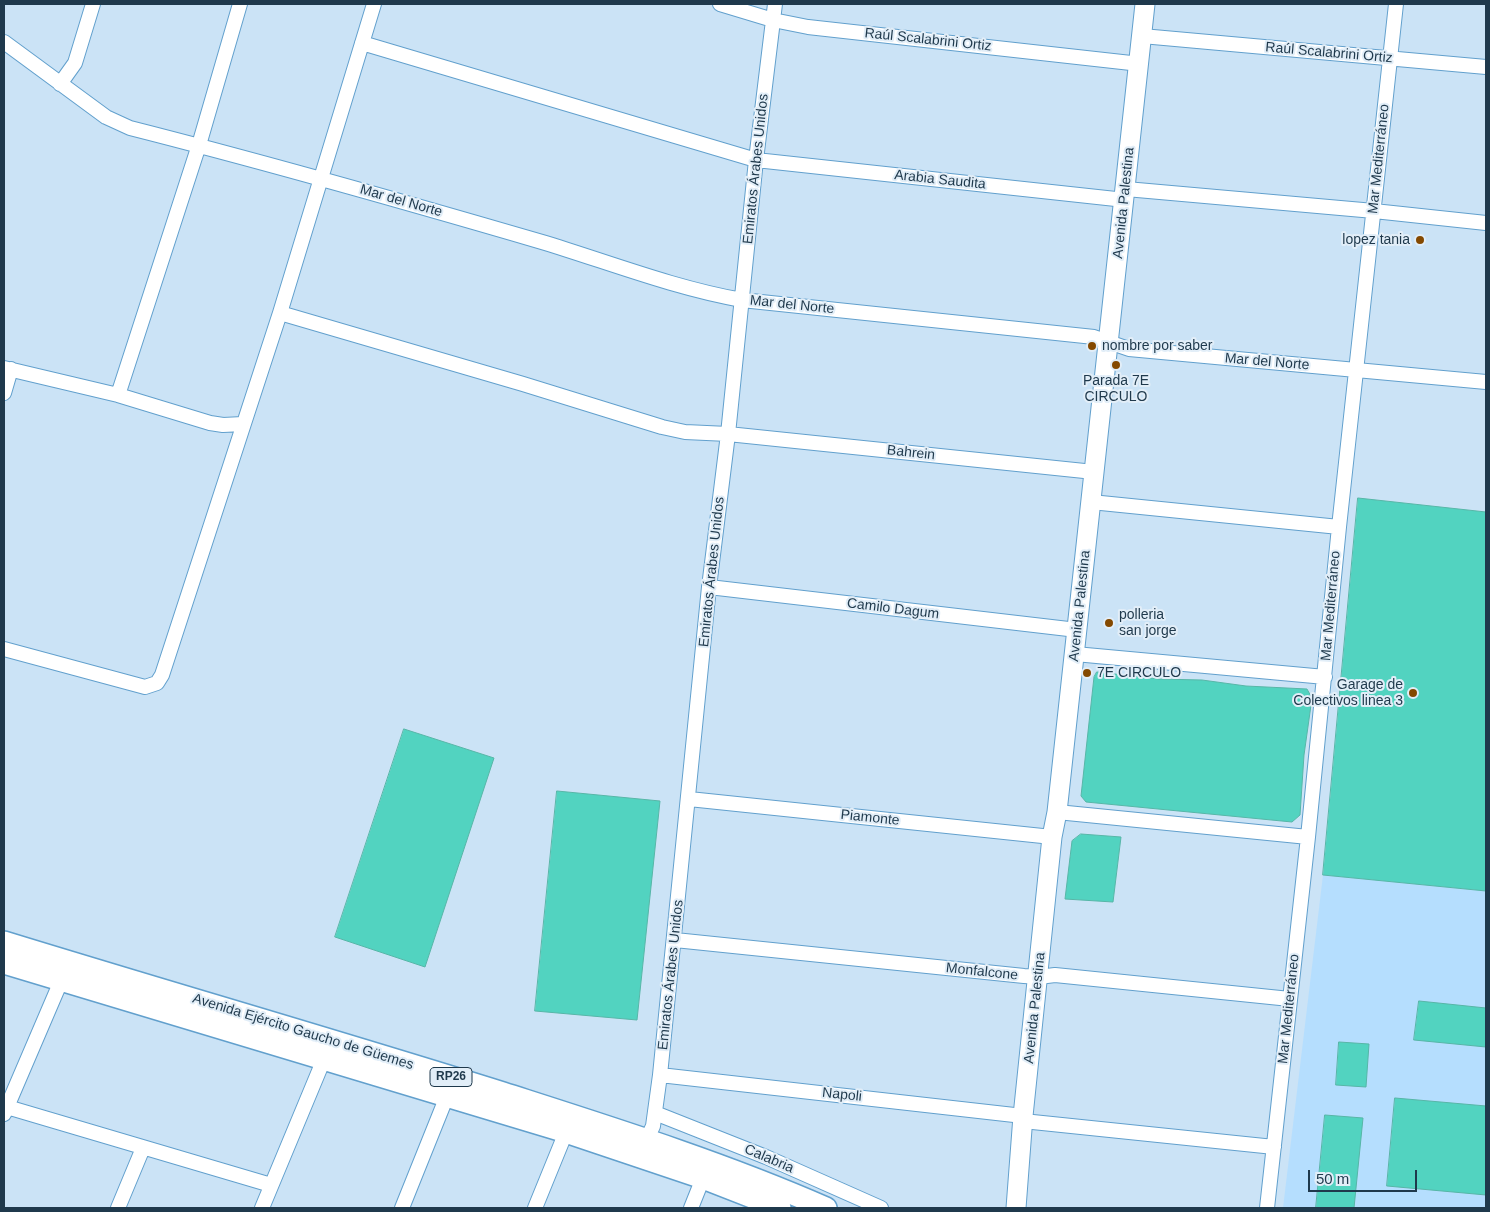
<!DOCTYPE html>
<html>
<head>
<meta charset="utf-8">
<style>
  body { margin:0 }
  #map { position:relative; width:1490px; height:1212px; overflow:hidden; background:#cbe3f6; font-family:Helvetica,sans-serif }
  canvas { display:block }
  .frame { position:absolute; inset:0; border:5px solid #1f394c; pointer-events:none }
  .scale { position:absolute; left:1308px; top:1170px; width:109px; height:22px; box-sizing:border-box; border:2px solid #1f394c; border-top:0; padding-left:6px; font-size:15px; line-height:18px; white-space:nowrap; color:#1f394c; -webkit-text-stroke:4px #e2eef8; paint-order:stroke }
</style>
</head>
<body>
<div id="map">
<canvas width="1490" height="1212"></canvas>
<div class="frame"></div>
<div class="scale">50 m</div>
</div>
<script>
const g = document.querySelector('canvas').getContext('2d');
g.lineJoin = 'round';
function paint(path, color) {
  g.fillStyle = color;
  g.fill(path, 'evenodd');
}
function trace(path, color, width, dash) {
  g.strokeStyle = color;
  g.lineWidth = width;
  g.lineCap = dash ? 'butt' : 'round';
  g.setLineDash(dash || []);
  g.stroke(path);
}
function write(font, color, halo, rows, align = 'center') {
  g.font = font + ' Helvetica,sans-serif';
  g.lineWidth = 4;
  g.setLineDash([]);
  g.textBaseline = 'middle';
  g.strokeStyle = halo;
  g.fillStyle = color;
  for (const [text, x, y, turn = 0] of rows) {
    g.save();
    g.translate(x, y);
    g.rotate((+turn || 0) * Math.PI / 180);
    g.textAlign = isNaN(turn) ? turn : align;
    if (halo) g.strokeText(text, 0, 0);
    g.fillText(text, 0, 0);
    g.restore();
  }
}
paint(new Path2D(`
  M 1323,875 L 1486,891 L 1486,1208 L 1283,1208 Z`), '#b5defe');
const building = new Path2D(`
  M 1358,498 L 1486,512 L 1486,891 L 1323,875 Z
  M 1097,672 L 1159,679 L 1202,680 L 1246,686 L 1307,689 L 1312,698 L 1304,755 L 1300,815 L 1292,822 L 1086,802 L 1081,796 L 1094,677 Z
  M 404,729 L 494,758 L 425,967 L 335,937 Z
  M 557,791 L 660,801 L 637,1020 L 535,1011 Z
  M 1081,834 L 1121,837 L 1113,902 L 1065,899 L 1072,841 Z
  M 1419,1001 L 1486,1008 L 1486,1047 L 1414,1040 Z
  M 1339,1042 L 1369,1044 L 1366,1087 L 1336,1085 Z
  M 1395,1098 L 1486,1106 L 1486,1195 L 1387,1186 Z
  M 1325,1115 L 1363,1118 L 1354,1208 L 1316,1208 Z`);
paint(building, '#52d3c0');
trace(building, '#57b6a7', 1);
const street = new Path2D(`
  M 720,4 L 773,20 L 808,27 L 1140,64
  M 1142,36 L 1486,67
  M 4,42 L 106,117 L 130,128 C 268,163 405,202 542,242 C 608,262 674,288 742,300 L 1094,337 L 1129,349 L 1486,382
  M 362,43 L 756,160 L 1125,200
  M 60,84 L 75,63 L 93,4
  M 1126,189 L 1374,211 L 1486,223
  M 280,313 L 523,384 L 662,427 L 685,432 L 728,434 L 1094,472
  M 4,368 L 118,395 L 210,423 L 223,425 L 243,424
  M 4,393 L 11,369
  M 118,395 L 199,145 L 240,4
  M 1091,502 L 1339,527
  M 709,587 L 1077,630
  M 4,649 L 145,687 L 157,683 L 162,675 L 280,313 L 374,4
  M 1075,654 L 1325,677
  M 689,799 L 1052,837
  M 1057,812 L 1308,837
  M 675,940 L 1024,976 L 1039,977 L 1055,975 L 1290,999
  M 660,1075 L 1023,1116
  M 7,1107 L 271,1185
  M 655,1113 L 766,1157 L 881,1208
  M 4,1114 L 64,974
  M 1023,1121 L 1274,1147
  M 647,1139 L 653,1126 L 660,1075 L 709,587 L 728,434 L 756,160 L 775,4
  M 118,1208 L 143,1148
  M 262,1208 L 324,1059
  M 402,1208 L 447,1096
  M 535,1208 L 566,1132
  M 691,1208 L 703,1178
  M 1267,1208 L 1308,837 L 1339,527 L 1396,4`);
const secondary = new Path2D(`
  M 1016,1208 L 1023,1116 L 1052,837 L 1057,812 L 1145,4`);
const primary = new Path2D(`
  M 4,942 C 170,993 337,1041 503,1093 C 612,1128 721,1162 826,1208
  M 4,963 L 566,1132 L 703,1178 L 780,1208`);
trace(street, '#62a0cd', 16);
trace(secondary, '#62a0cd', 21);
trace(primary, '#62a0cd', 24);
trace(street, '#fff', 14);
trace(secondary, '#fff', 19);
trace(primary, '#fff', 21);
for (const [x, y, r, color] of [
  [1420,240,5,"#844900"],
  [1092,346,5,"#844900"],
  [1116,365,5,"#844900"],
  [1109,623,5,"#844900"],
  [1087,673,5,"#844900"],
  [1413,693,5,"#844900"]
]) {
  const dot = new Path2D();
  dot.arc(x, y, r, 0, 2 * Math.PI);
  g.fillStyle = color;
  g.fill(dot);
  trace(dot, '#e2eef8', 2);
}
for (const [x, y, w] of [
  [451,1077,42]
]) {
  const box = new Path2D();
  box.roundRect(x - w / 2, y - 9.5, w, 19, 4);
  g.fillStyle = '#e2eef8';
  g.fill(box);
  trace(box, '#1f394c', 1);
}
write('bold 12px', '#1f394c', null, [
  ["RP26",451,1077]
]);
write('14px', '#1f394c', '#e2eef8', [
  ["Raúl Scalabrini Ortiz",928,40,6],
  ["Raúl Scalabrini Ortiz",1329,53,5],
  ["Mar Mediterráneo",1379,159,-84],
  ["Emiratos Árabes Unidos",756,169,-84],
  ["Arabia Saudita",940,180,6],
  ["Mar del Norte",401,201,16],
  ["Avenida Palestina",1124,203,-84],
  ["Mar del Norte",792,305,6],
  ["Mar del Norte",1267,362,5],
  ["Bahrein",911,453,6],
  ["Emiratos Árabes Unidos",712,572,-84],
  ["Avenida Palestina",1080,606,-84],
  ["Mar Mediterráneo",1331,606,-85],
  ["Camilo Dagum",893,609,7],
  ["Piamonte",870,818,6],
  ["Monfalcone",982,972,6],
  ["Emiratos Árabes Unidos",671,975,-84],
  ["Avenida Palestina",1035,1008,-84],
  ["Mar Mediterráneo",1289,1009,-84],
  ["Avenida Ejército Gaucho de Güemes",303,1032,17],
  ["Napoli",842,1095,6],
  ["Calabria",769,1159,23]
]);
write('14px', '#1f394c', '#e2eef8', [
  ["lopez tania",1410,240,"right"],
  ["nombre por saber",1102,346],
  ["Parada 7E",1116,381,"center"],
  ["CIRCULO",1116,397,"center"],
  ["polleria",1119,615],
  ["san jorge",1119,631],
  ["7E CIRCULO",1097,673],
  ["Garage de",1403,685,"right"],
  ["Colectivos linea 3",1403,701,"right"]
], 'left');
</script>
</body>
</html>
